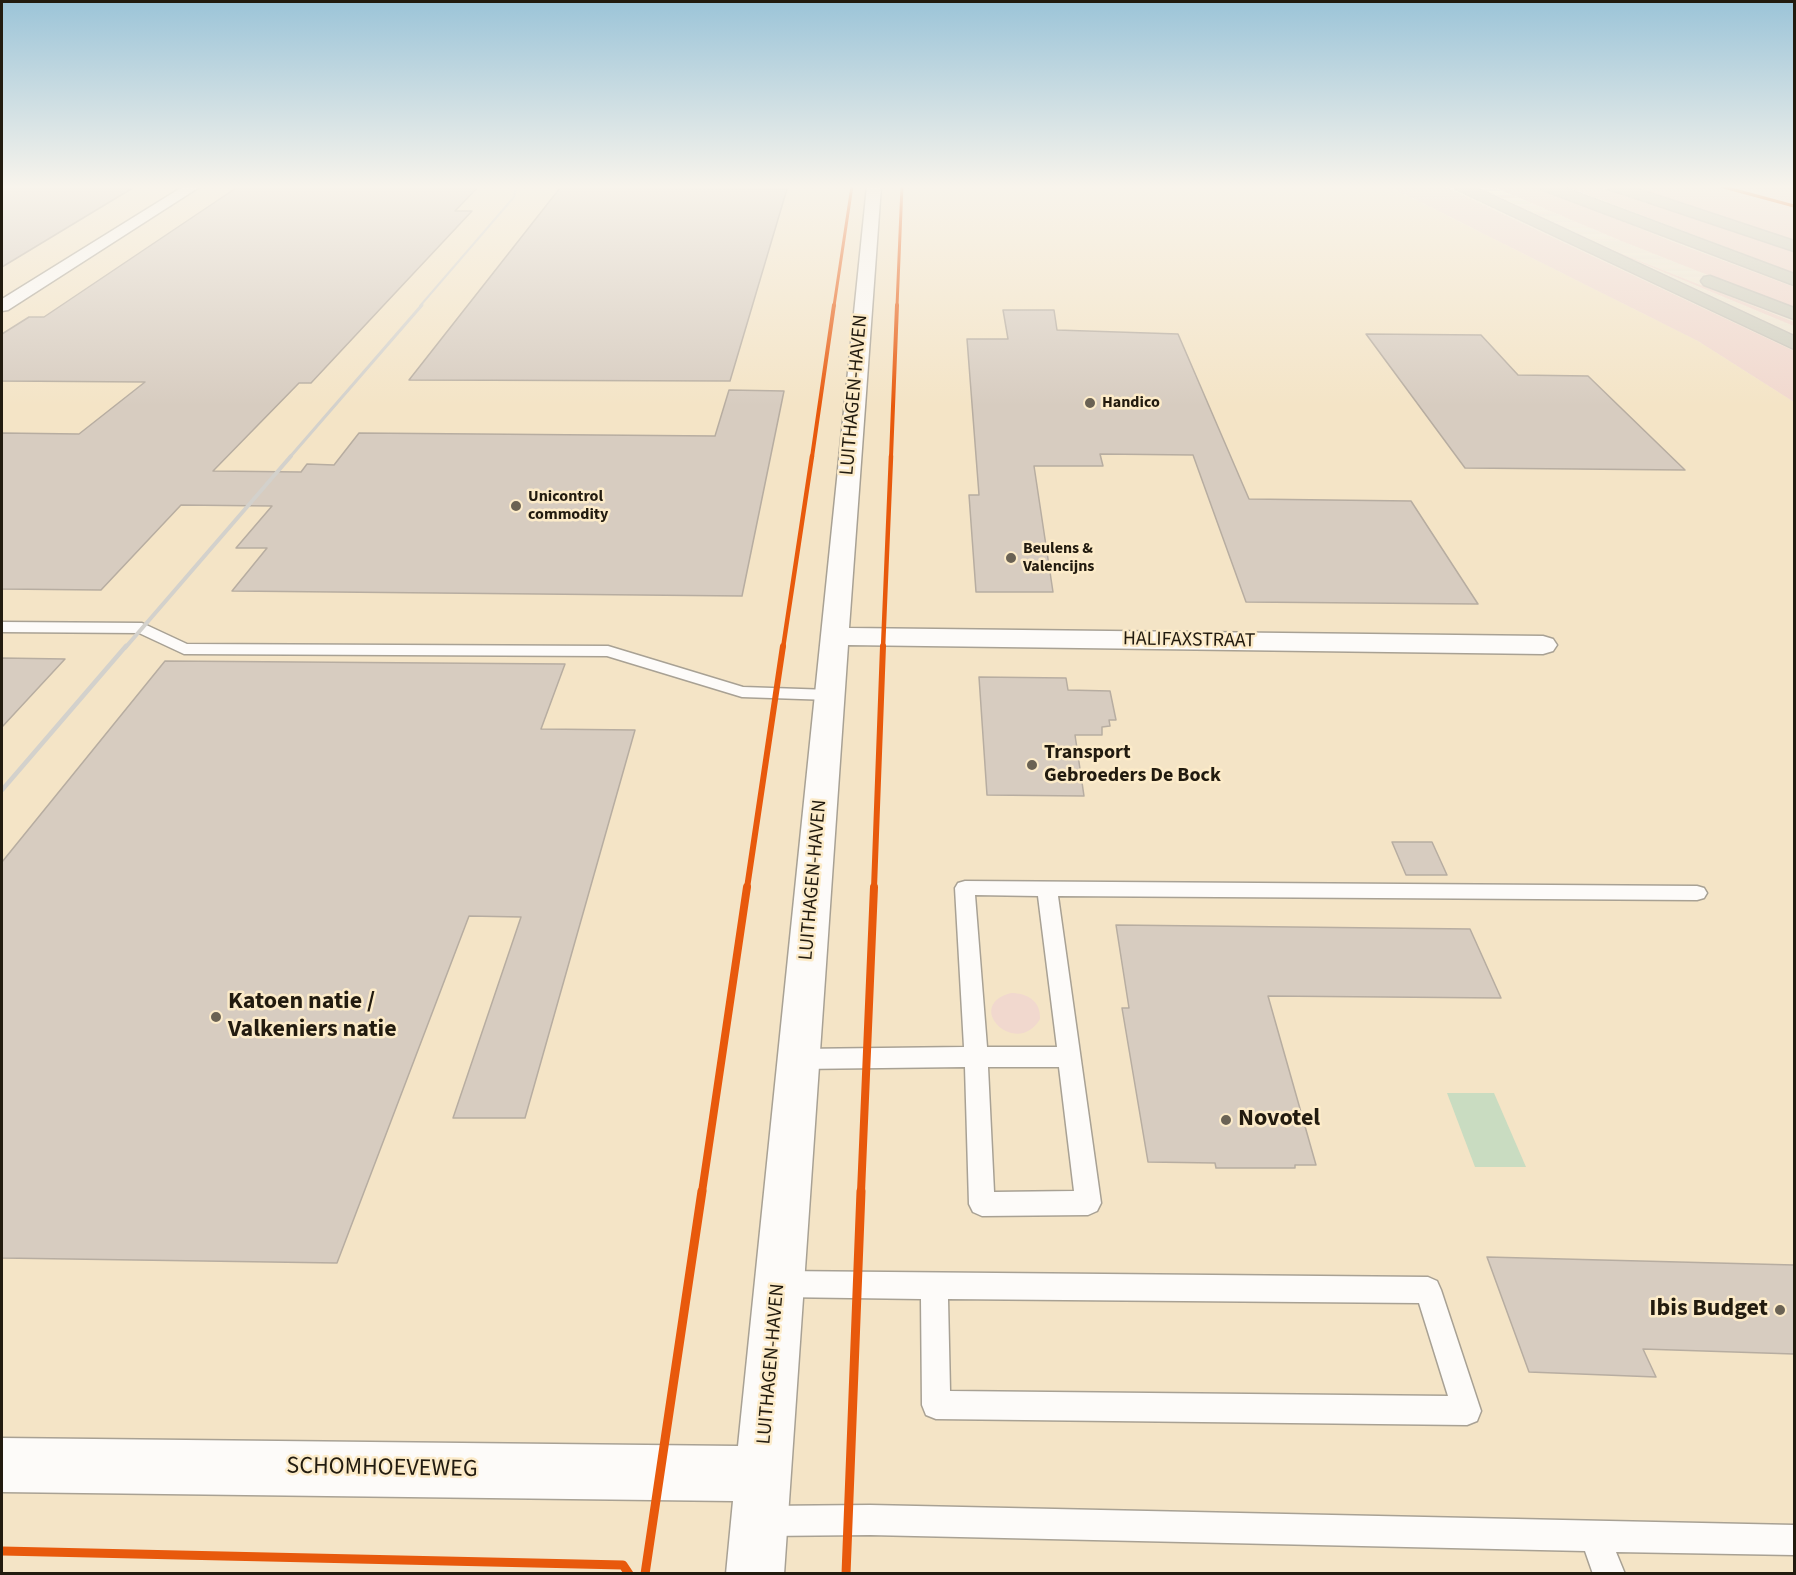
<!DOCTYPE html>
<html>
<head>
<meta charset="utf-8">
<style>
  body { margin:0 }
  #map { position:relative; width:1796px; height:1575px; overflow:hidden; background:#f0e7d5; font-family:"Source Sans 3",sans-serif }
  canvas { display:block }
  .frame { position:absolute; inset:0; border:3px solid #221b0f; pointer-events:none }
</style>
</head>
<body>
<div id="map">
<canvas width="1796" height="1575"></canvas>
<div class="frame"></div>
</div>
<script>
const g = document.querySelector('canvas').getContext('2d');
g.lineJoin = 'round';
function paint(path, color) {
  g.fillStyle = color;
  g.fill(path, 'evenodd');
}
function trace(path, color, width, dash) {
  g.strokeStyle = color;
  g.lineWidth = width;
  g.lineCap = dash ? 'butt' : 'round';
  g.setLineDash(dash || []);
  g.stroke(path);
}
function write(font, color, halo, rows, align = 'center') {
  g.font = font + ' "Source Sans 3",sans-serif';
  g.lineWidth = 5;
  g.setLineDash([]);
  g.textBaseline = 'middle';
  g.strokeStyle = halo;
  g.fillStyle = color;
  for (const [text, x, y, turn = 0] of rows) {
    g.save();
    g.translate(x, y);
    g.rotate((+turn || 0) * Math.PI / 180);
    g.textAlign = isNaN(turn) ? turn : align;
    if (halo) g.strokeText(text, 0, 0);
    g.fillText(text, 0, 0);
    g.restore();
  }
}
paint(new Path2D(`
  M 2,186 L 1388,186 L 1698,341 L 1794,402 L 1794,1573 L 2,1573 Z`), '#f4e4c6');
paint(new Path2D(`
  M 1388,186 L 1443,186 L 1794,351 L 1794,402 L 1698,341 Z
  M 1491,186 L 1536,186 L 1673,242 L 1794,287 L 1794,309 L 1619,240 Z
  M 1565,186 L 1596,186 L 1794,251 L 1794,273 Z
  M 1626,186 L 1794,186 L 1794,240 Z
  M 1584,239 L 1794,322 L 1794,326 Z
  M 1011,993 C 1027,993 1041,1001 1040,1019 C 1017,1059 962,1006 1011,993 Z`), '#f1d8ce');
paint(new Path2D(`
  M 1447,1093 L 1494,1093 L 1526,1167 L 1475,1167 Z`), '#c9dcc1');
const building = new Path2D(`
  M 2,186 L 136,186 L 2,267 Z
  M 239,186 L 479,186 L 455,211 L 472,211 L 382,307 L 311,383 L 299,383 L 213,471 L 301,472 L 307,464 L 334,465 L 359,433 L 715,436 L 729,390 L 784,391 L 742,596 L 232,591 L 267,548 L 236,548 L 272,506 L 181,505 L 101,590 L 2,589 L 2,433 L 79,434 L 145,382 L 2,381 L 2,334 L 29,317 L 44,317 Z
  M 560,188 L 787,189 L 730,381 L 409,380 Z
  M 1003,310 L 1054,310 L 1057,330 L 1178,334 L 1249,499 L 1411,501 L 1478,604 L 1246,602 L 1193,455 L 1100,454 L 1103,466 L 1034,466 L 1053,592 L 976,592 L 969,495 L 979,495 L 967,339 L 1008,339 Z
  M 1366,334 L 1481,335 L 1518,375 L 1588,376 L 1685,470 L 1465,468 Z
  M 2,658 L 65,659 L 2,727 Z
  M 165,661 L 565,664 L 541,729 L 635,730 L 525,1118 L 453,1118 L 521,917 L 469,916 L 337,1263 L 2,1258 L 2,862 Z
  M 979,677 L 1066,678 L 1068,690 L 1110,691 L 1116,720 L 1109,720 L 1110,726 L 1102,727 L 1102,735 L 1075,735 L 1084,796 L 987,795 Z
  M 1392,842 L 1432,842 L 1447,875 L 1406,875 Z
  M 1116,925 L 1470,929 L 1501,998 L 1268,996 L 1316,1165 L 1295,1165 L 1295,1168 L 1216,1168 L 1215,1163 L 1148,1162 L 1122,1008 L 1129,1008 Z
  M 1487,1257 L 1794,1265 L 1794,1354 L 1643,1349 L 1656,1377 L 1529,1372 Z`);
paint(building, '#d7ccc0');
trace(building, '#b7ada1', 1.5);
const lane = new Path2D(`
  M 2,622 L 142,623 L 187,644 L 608,646 L 743,687 L 830,690 L 838,695 L 830,700 L 742,697 L 607,656 L 184,654 L 139,633 L 2,632 Z
  M 965,881 L 1697,886 L 1704,888 L 1707,893 L 1704,898 L 1697,900 L 1058,896 L 1101,1203 L 1097,1211 L 1088,1215 L 982,1216 L 973,1212 L 969,1204 L 965,1067 L 799,1069 L 791,1066 L 788,1059 L 791,1052 L 799,1049 L 964,1047 L 955,888 L 958,883 ZM 975,895 L 1038,896 L 1057,1047 L 987,1047 ZM 988,1067 L 1059,1067 L 1074,1191 L 994,1192 Z
  M 780,1271 L 1428,1277 L 1437,1281 L 1441,1290 L 1481,1411 L 1477,1421 L 1467,1425 L 936,1419 L 926,1415 L 922,1405 L 921,1299 L 780,1297 L 771,1293 L 767,1284 L 771,1275 ZM 948,1299 L 1419,1303 L 1448,1396 L 950,1391 Z
  M 870,1505 L 1794,1525 L 1794,1555 L 1616,1552 L 1625,1574 L 1593,1574 L 1585,1551 L 870,1535 L 764,1536 L 753,1532 L 749,1521 L 753,1510 L 764,1506 Z`);
const street = new Path2D(`
  M 184,186 L 201,186 L 8,310 L 2,311 L 2,299 Z
  M 867,186 L 881,186 L 849,628 L 1543,636 L 1553,639 L 1557,645 L 1553,651 L 1543,654 L 848,645 L 784,1574 L 726,1574 L 733,1501 L 2,1492 L 2,1438 L 738,1446 Z`);
const highway = new Path2D(`
  M 1454,186 L 1472,186 L 1794,336 L 1794,349 L 1456,189 Z
  M 1539,186 L 1559,186 L 1794,274 L 1794,285 L 1541,189 Z
  M 1607,186 L 1628,186 L 1794,241 L 1794,251 L 1609,189 Z
  M 1710,276 L 1794,308 L 1794,319 L 1704,285 L 1701,281 L 1704,277 Z`);
trace(lane, '#a8a194', 3);
trace(street, '#a8a194', 3);
trace(highway, '#c9c4bb', 3);
paint(lane, '#fdfbf9');
paint(street, '#fdfbf9');
paint(highway, '#d0cfc1');
trace(new Path2D(`
  M 420,306 L 514,197 L 516,186`), '#d3d1cc', 2);
trace(new Path2D(`
  M 290,457 L 422,305`), '#d3d1cc', 3);
trace(new Path2D(`
  M 125,648 L 291,456`), '#d3d1cc', 4);
trace(new Path2D(`
  M 2,790 L 126,646`), '#d3d1cc', 4.5);
trace(new Path2D(`
  M 1720,186 L 1794,206
  M 834,306 L 852,186
  M 897,306 L 902,186`), '#e8590c', 3);
trace(new Path2D(`
  M 812,457 L 834,305
  M 891,457 L 897,305`), '#e8590c', 4);
trace(new Path2D(`
  M 783,648 L 812,456
  M 883,648 L 891,456`), '#e8590c', 4.5);
trace(new Path2D(`
  M 747,888 L 783,646
  M 874,888 L 883,646`), '#e8590c', 6);
trace(new Path2D(`
  M 702,1192 L 747,887
  M 861,1192 L 874,887`), '#e8590c', 8);
trace(new Path2D(`
  M 2,1551 L 623,1565 L 629,1574
  M 645,1574 L 702,1191
  M 846,1574 L 861,1191`), '#e8590c', 9);
const sky = g.createLinearGradient(0, 0, 0, 406);
sky.addColorStop(0, '#9bc4d8');
sky.addColorStop(0.46, '#f8f4ec');
sky.addColorStop(1, '#f8f4ec00');
g.fillStyle = sky;
g.fillRect(0, 0, 1796, 406);
for (const [x, y, r, color] of [
  [1090,403,6,"#6a6254"],
  [516,506,6,"#6a6254"],
  [1011,558,6,"#6a6254"],
  [1032,765,6,"#6a6254"],
  [216,1017,6,"#6a6254"],
  [1226,1120,6,"#6a6254"],
  [1780,1310,6,"#6a6254"]
]) {
  const dot = new Path2D();
  dot.arc(x, y, r, 0, 2 * Math.PI);
  g.fillStyle = color;
  g.fill(dot);
  trace(dot, '#fcebc9', 2);
}
write('bold 16px', '#221b0f', '#fcebc9', [
  ["Handico",1102,403],
  ["Unicontrol",528,497],
  ["commodity",528,515],
  ["Beulens &",1023,549],
  ["Valencijns",1023,567]
], 'left');
write('20px', '#221b0f', '#fcebc9', [
  ["LUITHAGEN-HAVEN",855,395,-85],
  ["HALIFAXSTRAAT",1189,641,1],
  ["LUITHAGEN-HAVEN",814,880,-85],
  ["LUITHAGEN-HAVEN",772,1364,-85]
]);
write('bold 20px', '#221b0f', '#fcebc9', [
  ["Transport",1044,754],
  ["Gebroeders De Bock",1044,777]
], 'left');
write('bold 24px', '#221b0f', '#fcebc9', [
  ["Katoen natie /",228,1003],
  ["Valkeniers natie",228,1031],
  ["Novotel",1238,1120],
  ["Ibis Budget",1768,1310,"right"]
], 'left');
write('24px', '#221b0f', '#fcebc9', [
  ["SCHOMHOEVEWEG",382,1469,1]
]);
</script>
</body>
</html>
